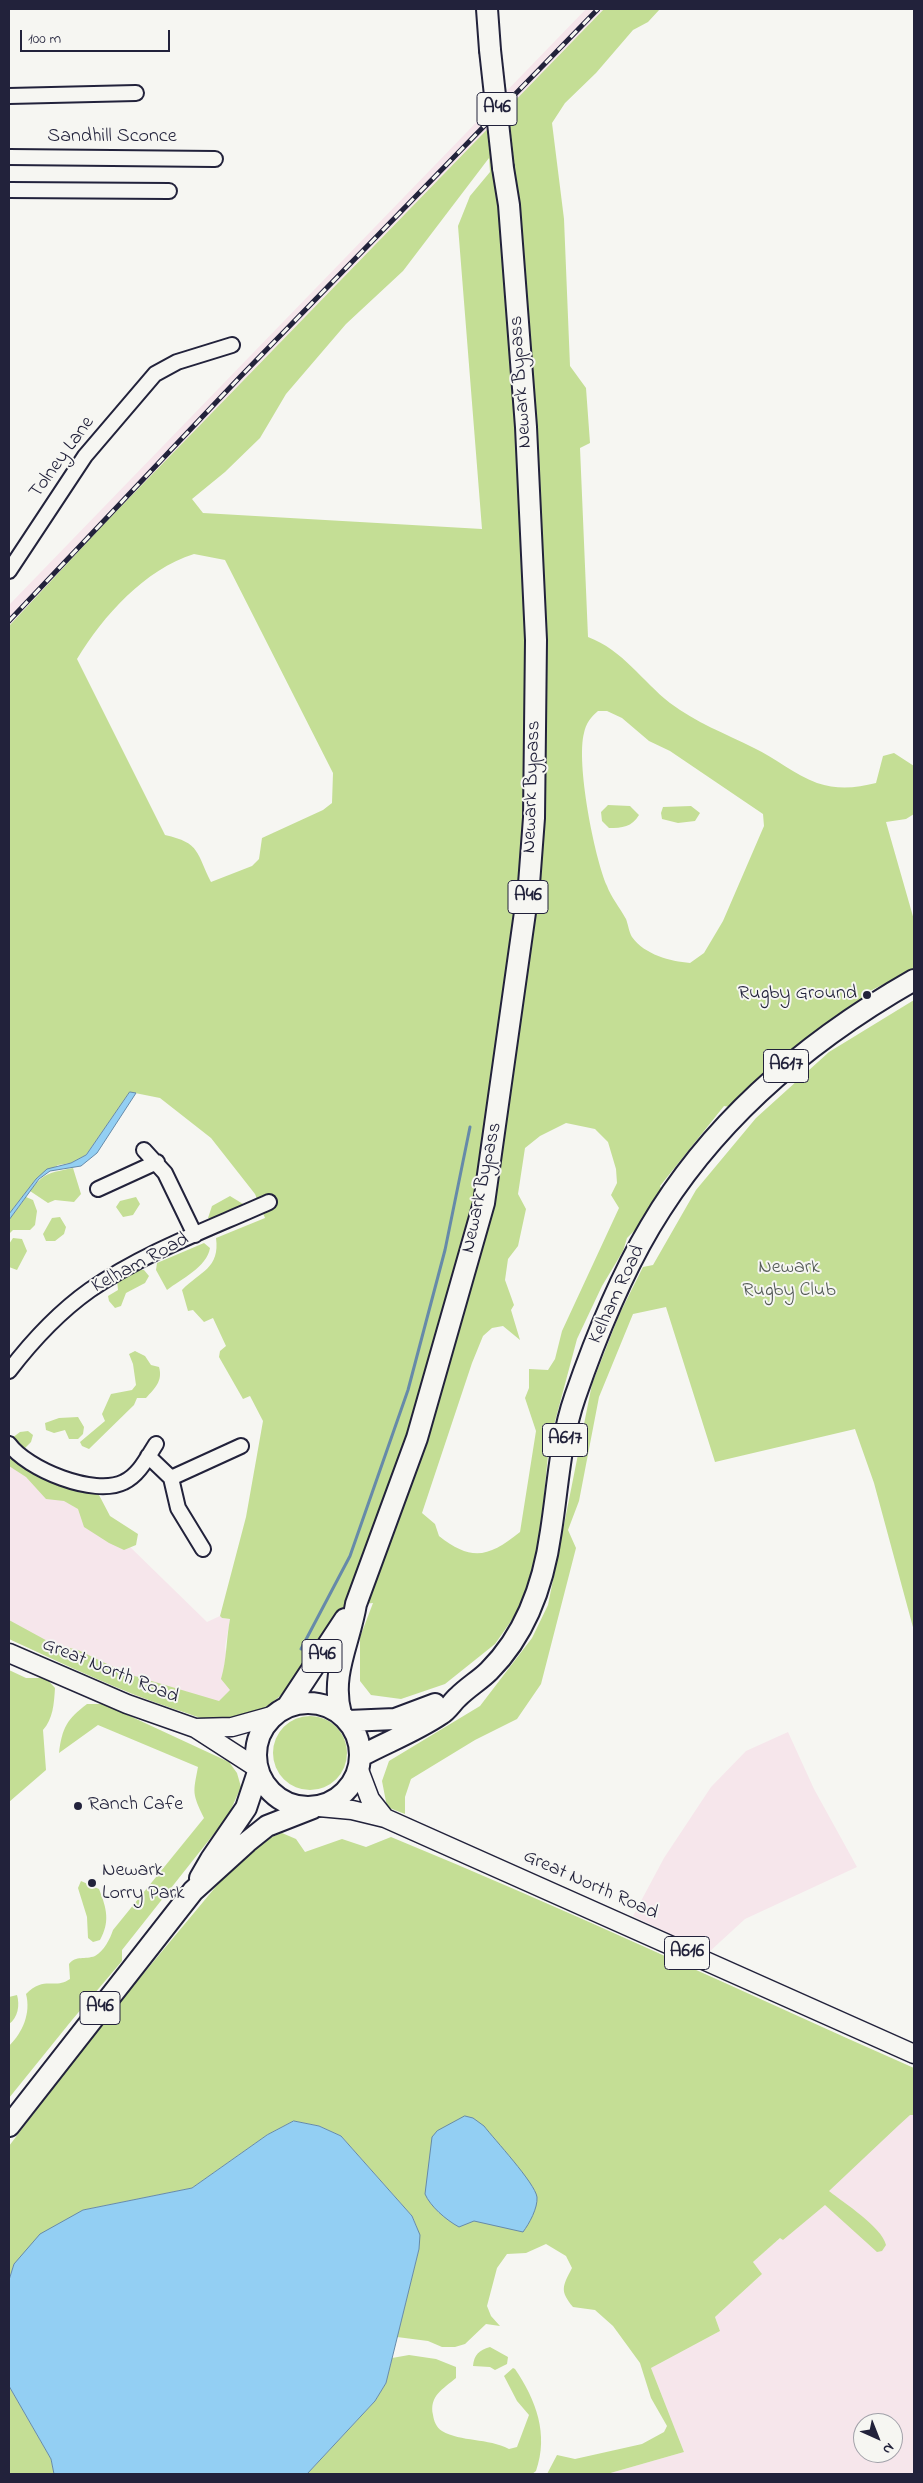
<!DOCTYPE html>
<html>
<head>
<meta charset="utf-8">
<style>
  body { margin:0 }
  #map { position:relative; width:923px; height:2483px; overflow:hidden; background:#f6f6f2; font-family:"Indie Flower",sans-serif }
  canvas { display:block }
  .frame { position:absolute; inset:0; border:10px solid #22223b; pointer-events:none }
  .north { position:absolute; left:853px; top:2413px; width:50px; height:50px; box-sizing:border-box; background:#f6f6f2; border:1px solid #a1a1a9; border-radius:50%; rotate:136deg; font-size:14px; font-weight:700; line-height:20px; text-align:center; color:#22223b }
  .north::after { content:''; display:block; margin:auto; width:18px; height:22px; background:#22223b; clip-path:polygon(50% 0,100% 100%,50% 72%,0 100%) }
  .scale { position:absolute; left:20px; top:30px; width:150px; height:22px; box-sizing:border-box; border:2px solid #22223b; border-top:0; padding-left:6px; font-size:15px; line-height:18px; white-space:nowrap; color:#22223b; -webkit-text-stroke:4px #f6f6f2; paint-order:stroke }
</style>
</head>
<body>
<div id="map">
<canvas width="923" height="2483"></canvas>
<div class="frame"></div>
<div class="north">N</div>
<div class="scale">100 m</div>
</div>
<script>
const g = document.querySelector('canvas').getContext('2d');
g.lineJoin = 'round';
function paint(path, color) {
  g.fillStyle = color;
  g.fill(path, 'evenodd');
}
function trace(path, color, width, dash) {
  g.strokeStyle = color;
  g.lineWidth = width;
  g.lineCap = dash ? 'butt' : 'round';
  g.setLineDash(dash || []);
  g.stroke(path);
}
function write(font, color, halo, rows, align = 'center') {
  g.font = font + ' "Indie Flower",sans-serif';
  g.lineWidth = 4;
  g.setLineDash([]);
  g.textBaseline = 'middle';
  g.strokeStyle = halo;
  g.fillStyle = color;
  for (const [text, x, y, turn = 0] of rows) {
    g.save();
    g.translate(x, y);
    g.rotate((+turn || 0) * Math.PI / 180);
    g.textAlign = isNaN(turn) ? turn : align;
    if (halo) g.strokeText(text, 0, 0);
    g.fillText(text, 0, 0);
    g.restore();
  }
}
paint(new Path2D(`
  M 586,9 L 604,9 L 105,523 L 9,626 L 9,605 Z
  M 9,1456 L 125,1542 L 207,1622 L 220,1616 L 222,1618 L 230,1619 L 225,1647 L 227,1660 L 235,1672 L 244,1718 L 141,1698 L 9,1639 Z
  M 788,1732 L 814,1789 L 857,1867 L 745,1919 L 708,1953 L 633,1916 L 664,1858 L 711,1787 L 746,1751 Z
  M 914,2091 L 914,2474 L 607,2474 L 684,2452 L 651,2368 L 720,2331 L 715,2317 L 762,2274 L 753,2262 L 780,2238 ZM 863,2423 L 893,2423 L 893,2453 L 863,2453 Z`), '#f6e6eb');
paint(new Path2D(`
  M 604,9 L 660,9 L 648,22 L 633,30 L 596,73 L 565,103 L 552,123 L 564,219 L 570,366 L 586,388 L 590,443 L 580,448 L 588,637 C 623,650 642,681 670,703 C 695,722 726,734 754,748 C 775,758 795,775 817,783 C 838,790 856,788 876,783 L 883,756 L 894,753 L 914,766 L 914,814 L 906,819 L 886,822 L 914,920 L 914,969 L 866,993 L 863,998 L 819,1031 L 730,1107 L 724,1106 L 660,1186 L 662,1190 L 654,1207 L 642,1217 L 638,1227 L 627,1238 L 623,1251 L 602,1286 L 577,1339 L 549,1444 L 540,1539 L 532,1581 L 516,1614 L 495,1644 L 445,1684 L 401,1699 L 371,1695 L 360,1681 L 360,1637 L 373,1603 L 345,1606 C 323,1645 291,1700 247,1717 C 238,1720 222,1723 213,1721 C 201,1719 188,1713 177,1710 C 119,1691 64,1664 9,1639 L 9,1620 L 53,1644 L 78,1650 L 128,1674 L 219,1701 L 230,1690 L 221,1679 C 227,1659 226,1640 230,1619 L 222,1618 L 220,1616 L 246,1517 L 263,1421 L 250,1396 L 243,1399 L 219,1357 L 220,1351 L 226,1346 L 213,1318 L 204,1322 L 193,1310 L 188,1311 L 182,1290 C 201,1271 220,1268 216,1238 L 265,1218 L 255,1194 L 211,1138 L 160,1098 L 130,1092 L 86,1155 L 71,1163 L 58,1165 L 36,1179 L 9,1214 L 9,626 L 105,523 ZM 489,158 L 490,172 L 470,196 L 458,226 L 482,529 L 203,513 L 192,499 L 225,472 L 260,438 L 286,394 L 346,324 L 403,271 ZM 194,554 L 225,560 L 333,773 L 332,803 L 323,810 L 262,838 L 259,859 L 252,866 L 211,882 C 196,853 201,843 165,835 L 77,659 C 104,615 144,570 194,554 ZM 598,711 L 607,711 L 622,718 L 649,741 L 670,751 L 763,814 L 764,826 L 723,921 L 704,953 L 690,963 C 670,961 645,955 632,937 C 629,932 628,924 626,919 C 620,908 611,897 607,886 C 594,856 576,763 584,733 C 586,723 591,717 598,711 ZM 566,1123 L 595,1129 L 608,1142 L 616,1169 L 617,1183 L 611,1195 L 619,1208 L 562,1331 L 555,1359 L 548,1370 L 529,1369 L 529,1388 L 525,1398 L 536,1431 L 520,1532 C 489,1557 472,1562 439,1536 L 435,1524 L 422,1513 L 472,1363 L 483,1336 L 492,1328 L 503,1326 L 520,1340 L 511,1310 L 514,1305 L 505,1280 L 508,1259 L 518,1246 L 526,1209 L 518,1194 L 525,1148 L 540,1136 Z
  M 608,805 L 630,806 L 639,815 C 632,827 622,828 609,828 L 602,821 L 601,812 Z
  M 691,806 L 700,813 L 695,821 L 678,823 L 662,819 L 661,813 L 663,807 Z
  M 914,1000 L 914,1631 L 874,1483 L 855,1429 L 715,1462 L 666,1307 L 633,1314 L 599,1397 L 579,1501 L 568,1530 L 576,1548 L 541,1684 L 517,1719 L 475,1740 L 411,1779 L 405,1797 L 405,1814 L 387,1807 L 382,1781 L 389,1761 L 480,1706 L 532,1638 L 548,1605 L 592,1384 L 619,1315 L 643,1267 L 653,1265 L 696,1190 L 756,1118 L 829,1052 Z
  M 73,1168 L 81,1194 L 74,1202 L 55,1200 L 48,1203 L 30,1191 C 45,1171 51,1173 73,1168 Z
  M 230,1196 L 243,1204 C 234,1214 221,1220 208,1218 L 212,1206 Z
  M 26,1197 L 33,1200 L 37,1211 L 35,1225 L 30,1230 L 13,1230 L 9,1234 L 9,1220 Z
  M 136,1197 L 140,1204 L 133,1215 L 123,1217 L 116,1207 L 120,1201 Z
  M 60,1217 L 66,1227 L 64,1234 L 55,1241 L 46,1241 L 43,1234 L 52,1218 Z
  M 13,1238 L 22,1239 L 27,1251 L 17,1270 L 9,1267 L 9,1244 Z
  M 204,1243 L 210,1248 C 207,1267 181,1279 167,1290 L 156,1270 L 157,1263 Z
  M 137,1269 L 144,1270 L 149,1276 L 145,1283 L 126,1293 L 121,1306 L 115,1308 L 109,1301 L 108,1296 L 118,1290 L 117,1280 Z
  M 135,1351 L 145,1356 L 151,1365 L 159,1367 C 163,1381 155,1388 146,1398 L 137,1398 L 134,1405 L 89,1449 L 82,1446 L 80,1442 L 105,1421 L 102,1414 L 111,1394 L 132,1390 L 136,1385 L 133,1364 L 129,1354 Z
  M 78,1417 L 84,1427 L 83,1434 L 78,1439 L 69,1439 L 65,1430 L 54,1433 L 46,1430 L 45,1423 L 59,1418 Z
  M 28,1431 L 33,1435 L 31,1442 L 25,1448 L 17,1447 L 12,1438 L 20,1432 Z
  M 9,1453 L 72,1490 L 93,1491 L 99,1495 L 110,1516 L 138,1534 L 136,1545 L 124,1550 L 109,1543 L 84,1527 L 78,1509 L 64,1501 L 46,1499 L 26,1477 L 9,1466 Z
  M 9,1670 L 26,1678 L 46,1678 L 55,1688 C 54,1704 53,1719 43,1730 L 46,1770 L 9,1802 Z
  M 87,1704 L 104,1704 L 229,1762 L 237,1773 L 241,1787 L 228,1816 L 122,1950 L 122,1961 L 72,2020 L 9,2098 L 9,2046 C 23,2032 31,2013 26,1994 C 45,1975 54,1990 70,1979 L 69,1964 C 76,1955 85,1960 95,1956 C 104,1951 110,1939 113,1930 L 204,1818 C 192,1793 193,1793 198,1767 L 98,1725 L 59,1753 C 62,1728 67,1719 87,1704 Z
  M273 1753a37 37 0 1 1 74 0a37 37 0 1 1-74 0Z
  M 282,1833 L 296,1839 L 305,1852 L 342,1839 L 366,1847 L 391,1837 C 567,1909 740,1991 914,2068 L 914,2115 L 910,2115 L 899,2125 L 829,2191 C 844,2203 882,2227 886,2245 L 882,2251 L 877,2252 L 825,2205 L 783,2240 L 780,2238 L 753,2262 L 762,2274 L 715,2317 L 720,2331 L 651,2368 L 684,2452 L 607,2474 L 547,2474 L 557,2455 L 575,2459 L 642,2444 L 664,2432 L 667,2426 L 651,2398 L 640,2363 L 613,2326 L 595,2310 L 573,2307 C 560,2291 562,2287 572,2268 L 566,2256 L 546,2244 L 526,2253 L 507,2254 L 497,2268 L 487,2306 L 491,2316 L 500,2326 L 486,2324 L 465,2344 L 455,2347 L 442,2347 L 428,2341 L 397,2337 L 419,2249 C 420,2236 418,2228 412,2216 L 341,2136 L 319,2126 L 294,2121 L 267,2135 L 192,2188 L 83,2210 L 14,2264 L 9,2280 L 9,2146 L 104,2021 L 243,1854 L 267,1836 L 269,1838 Z
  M 81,1881 L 99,1889 C 107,1909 110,1922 100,1940 L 93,1942 L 88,1938 L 87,1917 L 78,1888 Z
  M 17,1995 C 20,2005 18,2018 9,2024 L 9,1997 Z
  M 490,2347 L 508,2357 L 507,2364 L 495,2370 L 490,2367 L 473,2366 C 474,2355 479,2350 490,2347 Z
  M 409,2355 L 436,2359 L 456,2367 L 456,2378 C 443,2389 429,2396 433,2415 C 434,2421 436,2427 442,2431 C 461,2442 488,2438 509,2449 L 517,2447 L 529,2415 L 517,2401 L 504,2376 L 513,2368 L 515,2369 C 536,2400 549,2434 536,2471 L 532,2474 L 307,2474 L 375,2401 L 386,2383 L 392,2358 Z
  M 9,2386 L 51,2459 L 54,2474 L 9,2474 Z`), '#c4de95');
const water = new Path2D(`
  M 130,1092 L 136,1093 L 97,1153 L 81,1166 L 50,1171 L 39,1179 L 9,1220 L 9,1214 L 36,1179 L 47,1169 L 71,1163 L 86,1155 Z
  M 465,2116 L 473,2118 L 484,2126 C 494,2139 535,2183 537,2197 C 538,2208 529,2224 523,2232 L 474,2221 L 459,2227 C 446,2220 430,2206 425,2194 L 432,2137 L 437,2131 Z
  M 294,2121 L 319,2126 L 341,2136 L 412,2216 L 420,2235 L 419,2249 L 386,2383 L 375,2401 L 307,2474 L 54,2474 L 51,2459 L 9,2386 L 9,2280 L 14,2264 L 40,2234 L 83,2210 L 192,2188 L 267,2135 Z`);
paint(water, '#93cff3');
trace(water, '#668aa9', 1);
trace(new Path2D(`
  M 301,1649 L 350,1556 L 408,1390 L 445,1250 L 470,1127`), '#668aa9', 3);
const minor = new Path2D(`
  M 9,96 L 136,93
  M 9,157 L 215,159
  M 9,190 L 169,191
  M 9,571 L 85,456 L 155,374 L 177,362 L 232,345
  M 144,1150 L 165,1173 L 195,1235
  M 98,1189 L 157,1162
  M 9,1371 C 32,1341 59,1312 90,1290 C 145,1252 209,1229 269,1202
  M 9,1444 C 27,1469 94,1497 124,1482 C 139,1475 147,1458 156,1444
  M 148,1456 L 171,1478 L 178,1508 L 203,1549
  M 171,1478 L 241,1446`);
const major = new Path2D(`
  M 9,1653 L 127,1704 L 195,1728 L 232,1727 L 275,1715
  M 195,1728 L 257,1768
  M 359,1770 L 370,1799 L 385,1818
  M 319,1807 L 352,1810 L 385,1818 L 914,2054`);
const highway = new Path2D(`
  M 487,9 L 490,50
  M256 1755a52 52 0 1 1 104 0a52 52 0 1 1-104 0Z
  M 287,1707 L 345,1619
  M 341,1714 C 330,1675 350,1642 356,1604 L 417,1438 L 484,1203 L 529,884 L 534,818 L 536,640 L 526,427 L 509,205 L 503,168
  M 348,1721 L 395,1719 L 435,1704
  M 361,1756 C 387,1742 416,1731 441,1714 C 448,1710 452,1702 458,1697 C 468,1687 480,1680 489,1671 C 527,1633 544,1582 551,1531 C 558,1487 560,1440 575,1397 C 595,1339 618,1281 650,1227 C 713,1120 807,1041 914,980
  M 200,1878 L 211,1859 L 246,1808 L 258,1772
  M 9,2126 L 193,1891 L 247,1842 L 267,1826 L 313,1808`);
trace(minor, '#22223b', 18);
trace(major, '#22223b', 21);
trace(highway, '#22223b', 24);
trace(minor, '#f6f6f2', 14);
trace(major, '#f6f6f2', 18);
trace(highway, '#f6f6f2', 20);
const rail = new Path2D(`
  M 9,621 L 240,377 L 598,9`);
trace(rail, '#22223b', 5);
trace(rail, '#f6f6f2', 3, [9]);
const highwayBridge = new Path2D(`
  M 490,50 L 503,168`);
trace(highwayBridge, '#22223b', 24, []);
trace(highwayBridge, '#f6f6f2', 20);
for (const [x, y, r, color] of [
  [867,995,5,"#22223b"],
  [78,1806,5,"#22223b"],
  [92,1883,5,"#22223b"]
]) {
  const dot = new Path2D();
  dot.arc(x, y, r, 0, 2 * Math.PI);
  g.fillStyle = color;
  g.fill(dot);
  trace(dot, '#f6f6f2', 2);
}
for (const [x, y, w] of [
  [497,109,40],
  [528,897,40],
  [786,1066,45],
  [565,1440,45],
  [322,1656,40],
  [687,1953,45],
  [100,2008,40]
]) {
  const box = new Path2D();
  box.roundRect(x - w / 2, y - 16.5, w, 33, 4);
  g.fillStyle = '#f6f6f2';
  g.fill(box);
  trace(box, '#22223b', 1);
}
write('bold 19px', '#22223b', null, [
  ["A46",497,109],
  ["A46",528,897],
  ["A617",786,1066],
  ["A617",565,1440],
  ["A46",322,1656],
  ["A616",687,1953],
  ["A46",100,2008]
]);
write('20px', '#22223b', '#f6f6f2', [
  ["Sandhill Sconce",112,138],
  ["Newark Bypass",522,382,-94],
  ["Tolney Lane",63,458,-54],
  ["Newark Bypass",533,787,-88],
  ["Newark Bypass",483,1188,-78],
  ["Kelham Road",141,1264,-28],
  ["Kelham Road",618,1295,-65],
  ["Great North Road",110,1672,22],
  ["Great North Road",590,1886,24]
]);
write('20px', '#22223b', '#f6f6f2', [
  ["Rugby Ground",857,995,"right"],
  ["Ranch Cafe",88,1806],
  ["Newark",102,1872],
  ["Lorry Park",102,1895]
], 'left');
write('20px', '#535a56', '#f6f6f2', [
  ["Newark",789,1269],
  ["Rugby Club",789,1292]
]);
</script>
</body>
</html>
